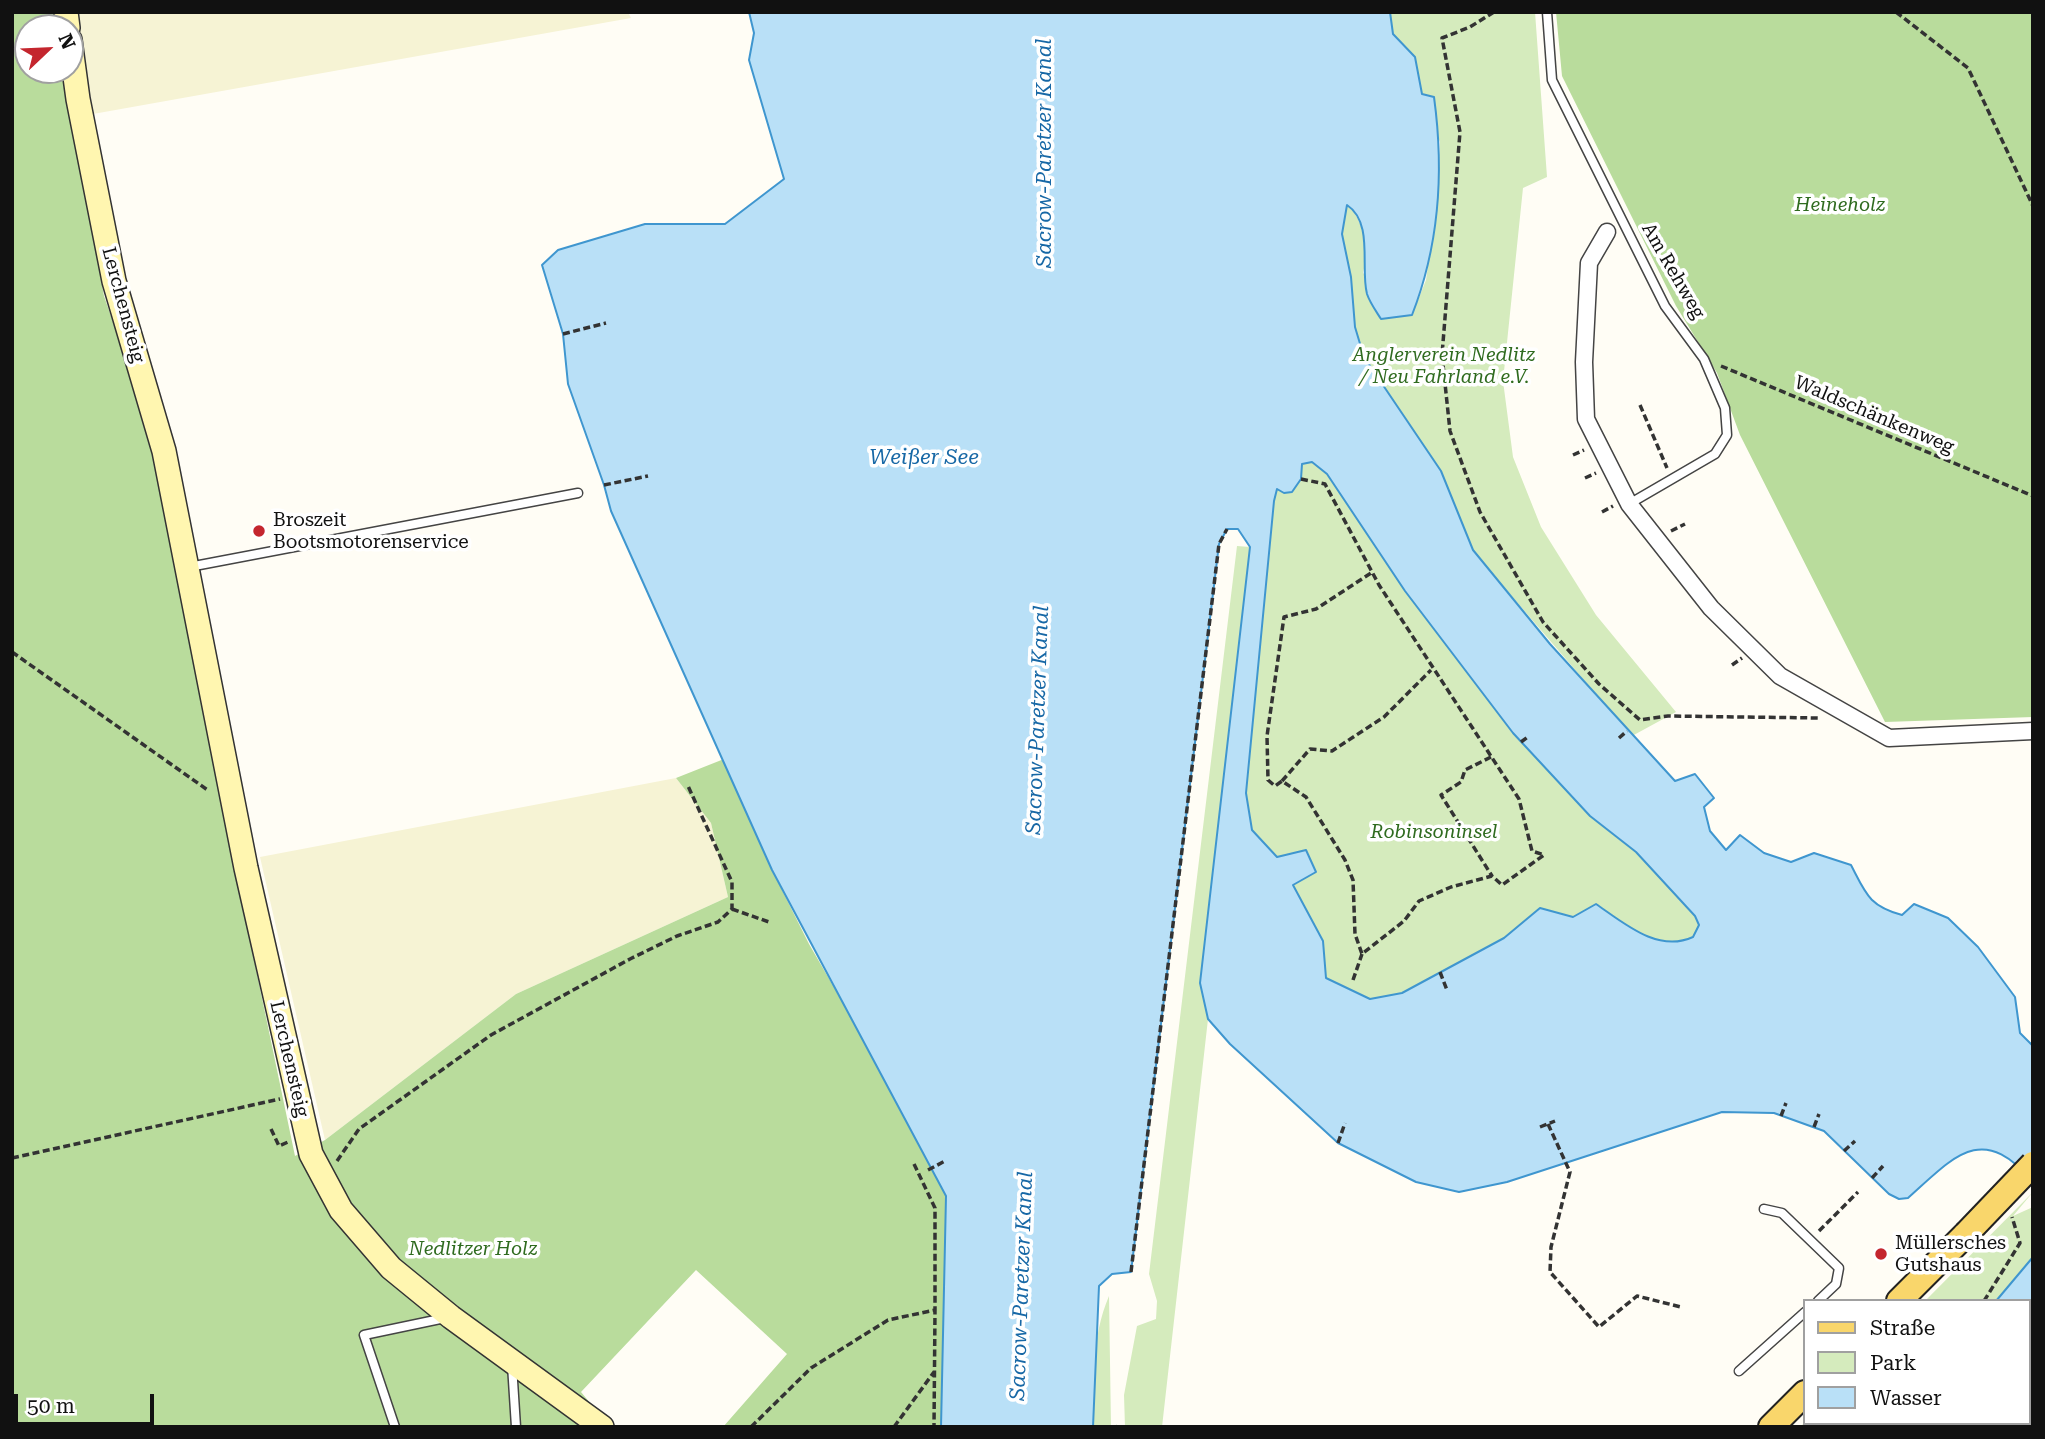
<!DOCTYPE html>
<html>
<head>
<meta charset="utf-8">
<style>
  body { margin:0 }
  #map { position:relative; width:2045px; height:1439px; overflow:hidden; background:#fffdf5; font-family:"Roboto Serif",serif }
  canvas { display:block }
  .frame { position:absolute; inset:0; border:14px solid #111; pointer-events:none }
  .legend { position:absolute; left:1803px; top:1299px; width:228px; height:126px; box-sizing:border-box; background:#fff; border:2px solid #a0a0a0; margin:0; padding:9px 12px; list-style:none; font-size:21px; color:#111 }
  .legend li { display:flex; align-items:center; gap:14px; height:35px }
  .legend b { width:35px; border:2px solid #a0a0a0 }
  .north { position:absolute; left:14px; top:14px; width:70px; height:70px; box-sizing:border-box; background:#fff; border:2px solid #a0a0a0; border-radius:50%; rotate:67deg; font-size:19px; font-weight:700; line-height:28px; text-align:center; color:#111 }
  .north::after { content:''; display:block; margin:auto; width:24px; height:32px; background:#c4262e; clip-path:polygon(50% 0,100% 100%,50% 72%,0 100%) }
  .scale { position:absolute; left:14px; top:1394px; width:140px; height:32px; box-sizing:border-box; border:4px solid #111; border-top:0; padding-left:9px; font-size:21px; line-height:24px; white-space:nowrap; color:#111; -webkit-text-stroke:5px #fff; paint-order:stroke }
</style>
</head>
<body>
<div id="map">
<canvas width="2045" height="1439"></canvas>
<div class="frame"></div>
<ul class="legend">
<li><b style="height:9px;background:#f9d66b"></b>Straße</li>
<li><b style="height:19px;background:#d5ebbd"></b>Park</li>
<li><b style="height:19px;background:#b9e0f7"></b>Wasser</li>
</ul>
<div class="north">N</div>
<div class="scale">50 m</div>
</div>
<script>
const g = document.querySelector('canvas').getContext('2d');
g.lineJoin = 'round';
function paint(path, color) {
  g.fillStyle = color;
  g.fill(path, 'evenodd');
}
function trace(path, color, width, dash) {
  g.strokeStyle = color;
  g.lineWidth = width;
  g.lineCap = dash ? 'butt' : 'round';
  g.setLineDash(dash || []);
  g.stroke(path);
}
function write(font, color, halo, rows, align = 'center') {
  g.font = font + ' "Roboto Serif",serif';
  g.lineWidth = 7;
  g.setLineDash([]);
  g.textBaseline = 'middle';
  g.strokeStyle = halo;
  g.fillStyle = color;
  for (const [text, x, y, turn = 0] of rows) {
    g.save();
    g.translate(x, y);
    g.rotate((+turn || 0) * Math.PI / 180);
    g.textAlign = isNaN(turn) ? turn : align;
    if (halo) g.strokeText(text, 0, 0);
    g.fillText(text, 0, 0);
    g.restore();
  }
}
paint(new Path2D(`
  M 77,12 L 628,12 L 631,18 L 93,114 Z
  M 676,778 L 711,823 L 728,897 L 516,994 L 325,1140 L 260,857 Z`), '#f6f3d4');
paint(new Path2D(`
  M 1390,12 L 1535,12 L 1547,177 L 1523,188 L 1503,381 L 1513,457 L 1541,527 L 1596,615 L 1676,712 L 1632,736 L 1472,550 L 1441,471 L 1364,357 L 1355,327 L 1351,277 L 1342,234 L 1347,205 C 1364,218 1369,253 1363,273 L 1412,315 L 1426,280 L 1438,194 L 1440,142 L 1422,95 L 1415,57 L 1393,34 Z
  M 1312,462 L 1327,474 L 1405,591 L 1513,733 L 1590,816 L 1636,852 L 1695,916 L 1699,925 L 1694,938 C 1658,953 1625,924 1597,904 L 1573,917 L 1540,908 L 1504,938 L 1402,993 L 1370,999 L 1326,978 L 1323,941 L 1277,857 L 1252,830 L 1246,793 L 1274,501 L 1278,488 L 1284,493 L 1292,492 L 1302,464 Z
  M 1237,546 L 1250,547 L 1200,982 L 1208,1019 L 1162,1427 L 1125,1427 L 1124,1395 L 1137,1326 L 1156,1319 L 1157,1301 L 1149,1274 Z
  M 2033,1192 L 2013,1216 L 2033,1207 L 2033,1257 L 1996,1301 L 1925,1301 Z
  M 1109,1296 L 1111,1427 L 1093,1427 C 1094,1381 1091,1338 1109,1296 Z
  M 1805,1422 L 1805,1423 L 1955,1423 L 1952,1427 L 1800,1427 Z`), '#d5ebbd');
paint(new Path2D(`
  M 12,12 L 55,12 L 57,28 L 28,28 L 28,70 L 63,70 L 104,296 L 132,377 L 167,503 L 235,869 L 295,1156 L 325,1140 L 516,994 L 728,897 L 711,823 L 676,778 L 724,759 L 772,870 L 809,944 L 865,1041 L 946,1196 L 941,1427 L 723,1427 L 787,1354 L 696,1270 L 581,1392 L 610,1427 L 12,1427 Z
  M 1556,12 L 2033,12 L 2033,717 L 1885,722 L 1740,435 L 1717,373 L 1676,306 L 1562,76 Z`), '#b9dc9c');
const water = new Path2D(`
  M 749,12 L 1390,12 L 1393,34 L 1415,57 L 1422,94 L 1434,97 C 1444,170 1439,246 1412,315 L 1381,319 C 1376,311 1370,303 1367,294 C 1360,268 1374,223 1347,205 L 1342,234 L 1351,277 L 1355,327 L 1364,357 L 1441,471 L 1473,550 L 1550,644 L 1675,781 L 1695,774 L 1714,798 L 1704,807 L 1710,831 L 1726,850 L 1740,835 L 1764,853 L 1791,862 L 1814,853 L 1851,865 C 1866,894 1869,906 1902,915 L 1914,904 L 1948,918 L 1978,947 L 2015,997 L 2020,1033 L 2033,1046 L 2033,1182 C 1982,1121 1954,1157 1908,1198 L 1899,1199 L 1889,1194 L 1824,1131 L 1774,1113 L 1722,1112 L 1507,1182 L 1459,1192 L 1416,1182 L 1338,1143 L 1230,1044 L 1208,1019 L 1200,983 L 1250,547 L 1238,529 L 1227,529 L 1219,544 L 1131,1272 L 1112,1274 L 1099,1286 L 1093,1427 L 941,1427 L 946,1196 L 772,870 L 611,511 L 604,485 L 568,384 L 563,334 L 542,265 L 558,250 L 645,224 L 725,224 L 784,179 L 749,60 L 754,33 ZM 1312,462 L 1327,474 L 1405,591 L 1513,733 L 1590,816 L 1636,852 L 1695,916 L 1699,925 L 1693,937 C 1658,953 1625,924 1596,904 L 1573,917 L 1540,908 L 1504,938 L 1402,993 L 1370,999 L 1326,978 L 1323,941 L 1293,885 L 1316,872 L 1306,850 L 1277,857 L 1252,830 L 1246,793 L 1274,501 L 1277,489 L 1284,493 L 1292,492 L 1301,479 L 1302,464 Z
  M 2033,1257 L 2033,1427 L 1952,1427 L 1955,1423 L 2029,1423 L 2029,1301 L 1996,1301 Z`);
paint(water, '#b9e0f7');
trace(water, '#3f96cf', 2);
const lane = new Path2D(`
  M 1547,12 L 1552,80 L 1665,306 L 1704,359 L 1725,408 L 1727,435 L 1715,454 L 1629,504
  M 189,567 L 578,493
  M 1764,1209 L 1782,1213 L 1839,1268 L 1836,1284 L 1818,1301
  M 512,1365 L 516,1427
  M 1739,1371 L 1805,1312
  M 395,1427 L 364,1335 L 445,1318`);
const street = new Path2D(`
  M 1607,232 L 1589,263 L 1584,362 L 1586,419 L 1629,504 L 1711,608 L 1780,676 L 1889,738 L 2033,731`);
const secondary = new Path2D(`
  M 66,12 L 68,28
  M 70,40 L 78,99 L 114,281 L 164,451 L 246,868 L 311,1154 L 341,1210 L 391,1268 L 451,1317 L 602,1427`);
const primary = new Path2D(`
  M 1899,1301 L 1966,1234
  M 1771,1427 L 1805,1393`);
trace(lane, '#444', 11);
trace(street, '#444', 19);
trace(secondary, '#333', 26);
trace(primary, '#222', 28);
trace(new Path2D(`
  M 1494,12 L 1470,27 L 1442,38 L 1460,132 L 1442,355 L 1450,431 L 1480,512 L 1543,622 L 1599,684 L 1640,720 L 1668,716 L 1818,718
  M 1896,12 L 1968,68 L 2033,206
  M 563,334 L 606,323
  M 1721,366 L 2033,496
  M 1640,405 L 1667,468
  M 1573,455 L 1584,450
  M 1585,478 L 1596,473
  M 1301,479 L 1325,484 L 1379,585 L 1519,799 L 1532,851 L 1544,855 L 1502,885 L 1492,876 L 1451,887 L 1419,901 L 1404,921 L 1362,954 L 1355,934 L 1353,880 L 1345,860 L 1306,797 L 1282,781 L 1275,786 L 1268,780 L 1267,736 L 1284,617 L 1316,609 L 1371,573
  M 604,485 L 648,476
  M 1602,512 L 1613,506
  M 1671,531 L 1685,524
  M 12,652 L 209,791
  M 1732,665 L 1742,658
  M 1619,738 L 1627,731
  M 1521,742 L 1529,736
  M 1491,757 L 1465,770 L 1461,782 L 1441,795 L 1492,876
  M 1282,781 L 1310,749 L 1332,751 L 1384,717 L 1431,670
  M 732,909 L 769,922
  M 1440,972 L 1447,990
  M 1353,980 L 1362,954
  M 1781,1116 L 1786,1103
  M 1548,1124 L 1570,1172 L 1551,1247 L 1550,1272 L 1599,1327 L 1637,1296 L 1681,1307
  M 1540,1127 L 1555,1121
  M 1814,1127 L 1819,1114
  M 271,1129 L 279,1146 L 288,1142
  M 1338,1143 L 1345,1123
  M 1844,1151 L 1855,1141
  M 12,1158 L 280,1099
  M 337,1161 L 359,1129 L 491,1035 L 630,959 L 677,936 L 718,922 L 732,909 L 732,882 L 688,786
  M 914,1164 L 935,1208 L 935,1310
  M 928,1170 L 945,1161
  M 1872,1178 L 1883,1166
  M 1819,1231 L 1858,1192
  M 1131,1272 L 1219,544 L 1227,529
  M 1984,1301 L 2020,1243 L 2012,1217
  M 751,1427 L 811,1368 L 888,1320 L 935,1310 L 934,1427
  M 894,1427 L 934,1372
  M 1117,1427 L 1118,1426
  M 1900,1427 L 1903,1423`), '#333', 3.5, [7, 3.5]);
trace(lane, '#fff', 8);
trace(street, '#fff', 16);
trace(secondary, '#fff6b0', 23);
trace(primary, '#f9d66b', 24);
const primaryBridge = new Path2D(`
  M 1966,1234 L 2033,1164`);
trace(primaryBridge, '#222', 28, []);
trace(primaryBridge, '#f9d66b', 24);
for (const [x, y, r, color] of [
  [259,531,7,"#c4262e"],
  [1881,1254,7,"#c4262e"]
]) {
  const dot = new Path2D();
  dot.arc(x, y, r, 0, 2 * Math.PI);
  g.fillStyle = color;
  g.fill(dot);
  trace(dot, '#fff', 2.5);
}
write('italic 19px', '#2f6b1f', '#fff', [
  ["Heineholz",1840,205],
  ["Anglerverein Nedlitz",1444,355],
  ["/ Neu Fahrland e.V.",1444,377],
  ["Robinsoninsel",1434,832],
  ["Nedlitzer Holz",473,1249]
]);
write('19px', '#111', '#fff', [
  ["Am Rehweg",1673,271,60],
  ["Lerchensteig",123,305,75],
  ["Waldschänkenweg",1874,415,23],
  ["Lerchensteig",289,1059,77]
]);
write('19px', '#111', '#fff', [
  ["Broszeit",273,520],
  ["Bootsmotorenservice",273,542],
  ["Müllersches",1895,1243],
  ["Gutshaus",1895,1265]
], 'left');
write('italic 21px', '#1768a6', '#fff', [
  ["Sacrow-Paretzer Kanal",1045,153,-90],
  ["Weißer See",924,458],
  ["Sacrow-Paretzer Kanal",1038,720,-88],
  ["Sacrow-Paretzer Kanal",1022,1286,-88]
]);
</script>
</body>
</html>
